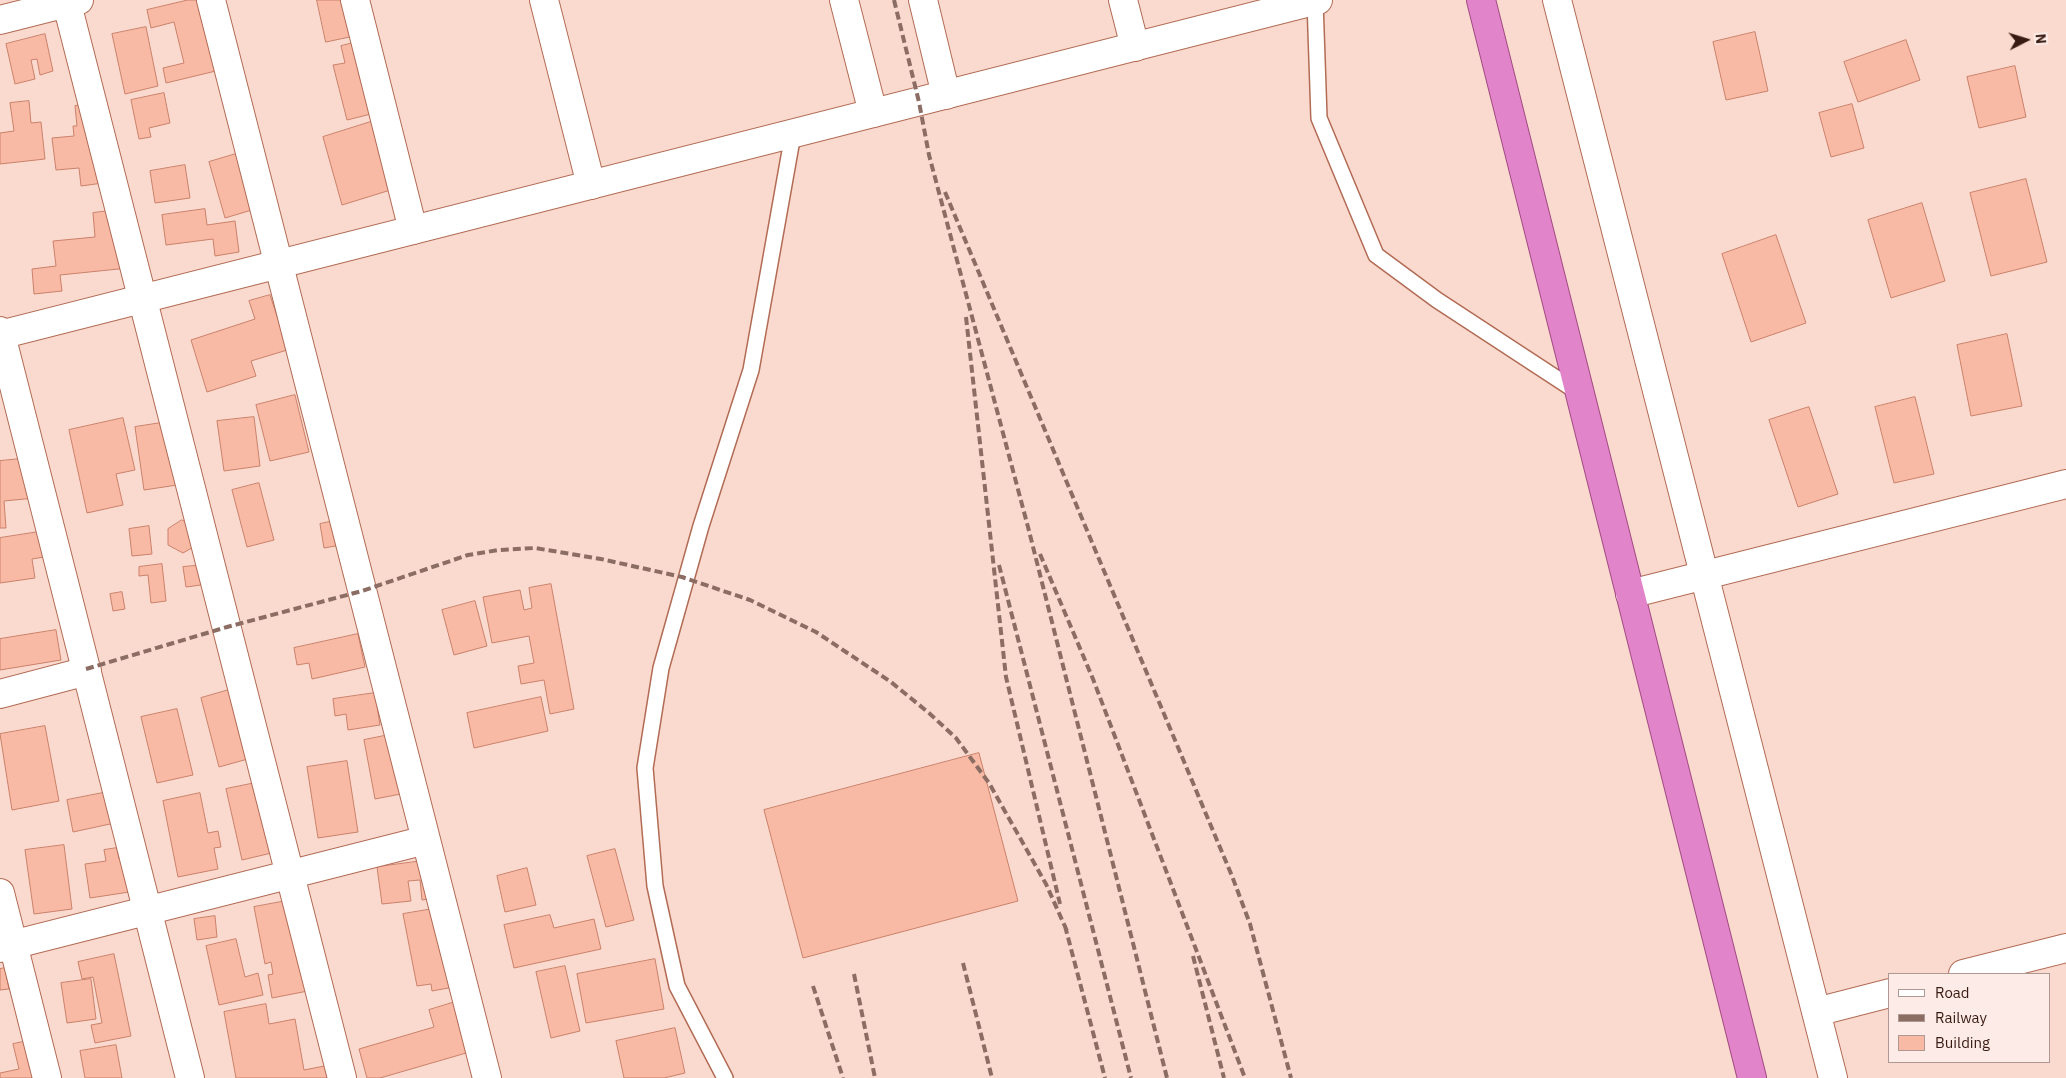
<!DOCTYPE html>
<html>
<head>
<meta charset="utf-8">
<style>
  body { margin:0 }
  #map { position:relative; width:2066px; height:1078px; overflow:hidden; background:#fadacf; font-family:"IBM Plex Sans",sans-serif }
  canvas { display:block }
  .legend { position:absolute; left:1888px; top:973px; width:162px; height:90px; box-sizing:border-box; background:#fcebe6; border:1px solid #ae9891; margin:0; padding:6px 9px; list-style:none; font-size:15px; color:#381b12 }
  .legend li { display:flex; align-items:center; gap:10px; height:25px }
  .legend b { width:25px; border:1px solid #ae9891 }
  .north { position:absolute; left:2001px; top:15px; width:50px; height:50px; -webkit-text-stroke:4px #fcebe6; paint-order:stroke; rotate:85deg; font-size:14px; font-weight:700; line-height:20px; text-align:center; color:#381b12 }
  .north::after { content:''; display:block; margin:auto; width:18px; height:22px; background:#381b12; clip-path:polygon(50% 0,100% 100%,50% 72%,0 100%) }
</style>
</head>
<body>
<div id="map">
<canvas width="2066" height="1078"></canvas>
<ul class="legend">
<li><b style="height:6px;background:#fff"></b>Road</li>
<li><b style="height:6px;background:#8b6d63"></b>Railway</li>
<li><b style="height:14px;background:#f8b9a5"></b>Building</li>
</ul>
<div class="north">N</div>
</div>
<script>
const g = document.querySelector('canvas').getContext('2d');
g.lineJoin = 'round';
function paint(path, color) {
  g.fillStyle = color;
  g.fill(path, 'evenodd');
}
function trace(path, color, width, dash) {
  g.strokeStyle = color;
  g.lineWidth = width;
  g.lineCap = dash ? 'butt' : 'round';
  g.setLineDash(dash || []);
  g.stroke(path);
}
const building = new Path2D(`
  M 188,0 L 204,0 L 220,70 L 166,83 L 163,68 L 184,63 L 174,22 L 151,28 L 147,10 Z
  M 317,0 L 351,0 L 359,35 L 326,42 Z
  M 146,27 L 158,86 L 125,94 L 112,34 Z
  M 1755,32 L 1768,91 L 1726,100 L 1713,42 Z
  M 45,34 L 53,71 L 40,75 L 37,59 L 31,60 L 35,79 L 15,84 L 6,44 Z
  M 366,40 L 383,111 L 347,120 L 333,65 L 345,63 L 341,46 Z
  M 1906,40 L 1920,80 L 1858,102 L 1844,62 Z
  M 2015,66 L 2026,117 L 1979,128 L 1967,77 Z
  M 164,93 L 170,123 L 149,128 L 151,137 L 139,139 L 131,100 Z
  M 29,101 L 31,123 L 41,122 L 45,159 L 0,164 L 0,133 L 14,131 L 10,103 Z
  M 94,104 L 103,183 L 81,186 L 79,168 L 56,170 L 52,138 L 74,136 L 73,126 L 77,126 L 75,106 Z
  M 1852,104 L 1864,148 L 1831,157 L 1819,113 Z
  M 377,120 L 397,188 L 342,205 L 323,137 Z
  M 246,151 L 262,207 L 225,218 L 209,162 Z
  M 185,165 L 190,198 L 155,203 L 150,171 Z
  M 2026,179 L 2047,262 L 1991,276 L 1970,193 Z
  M 1922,203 L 1945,281 L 1891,298 L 1868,220 Z
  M 205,209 L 207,225 L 235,221 L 239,252 L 215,256 L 213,239 L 166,245 L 162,215 Z
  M 117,210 L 138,267 L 60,275 L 62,291 L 34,294 L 32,269 L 56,266 L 53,241 L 95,237 L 93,213 Z
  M 1776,235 L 1806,323 L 1751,342 L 1722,254 Z
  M 270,295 L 278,319 L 297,313 L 307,344 L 251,361 L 256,376 L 207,392 L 191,340 L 255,319 L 249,301 Z
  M 2007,334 L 2022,406 L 1971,416 L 1957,345 Z
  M 295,395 L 309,452 L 270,461 L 256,405 Z
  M 1915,397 L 1934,474 L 1894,483 L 1875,407 Z
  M 1809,407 L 1838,494 L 1798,507 L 1769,420 Z
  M 254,417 L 260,466 L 224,471 L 217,421 Z
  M 123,418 L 135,470 L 116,474 L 123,505 L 87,513 L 69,430 Z
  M 174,421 L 184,484 L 144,490 L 135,427 Z
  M 31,458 L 35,498 L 4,501 L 6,528 L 0,528 L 0,461 Z
  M 259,483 L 274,540 L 247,547 L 232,490 Z
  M 343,519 L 347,544 L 324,548 L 320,524 Z
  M 182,520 L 196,528 L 197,545 L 183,553 L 168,545 L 168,529 Z
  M 149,526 L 152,554 L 132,556 L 129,529 Z
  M 45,531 L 50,556 L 32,559 L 35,578 L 0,583 L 0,538 Z
  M 162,564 L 166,601 L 151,603 L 148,575 L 139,576 L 139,567 Z
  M 205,565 L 208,584 L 186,587 L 183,567 Z
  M 551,584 L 574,709 L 550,714 L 544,680 L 521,684 L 518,666 L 534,663 L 529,636 L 492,643 L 483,597 L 520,590 L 524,610 L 532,608 L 529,588 Z
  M 122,592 L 125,609 L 113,611 L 110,594 Z
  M 475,601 L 487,646 L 454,655 L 442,610 Z
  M 56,630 L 61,660 L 0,670 L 0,639 Z
  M 358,634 L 365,667 L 312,679 L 309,663 L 297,665 L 294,648 Z
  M 236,688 L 255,757 L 219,767 L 201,698 Z
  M 375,693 L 380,725 L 348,730 L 346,714 L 335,716 L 333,699 Z
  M 541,697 L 548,731 L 474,748 L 467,713 Z
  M 177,709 L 193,775 L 157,783 L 141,717 Z
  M 45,726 L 59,801 L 12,810 L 0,734 Z
  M 399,733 L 411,792 L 375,799 L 364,740 Z
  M 979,753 L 1018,901 L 803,958 L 764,810 Z
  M 347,761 L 358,832 L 318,838 L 307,767 Z
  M 265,781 L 280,851 L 242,860 L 226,789 Z
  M 118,790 L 124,821 L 73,832 L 67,800 Z
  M 200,793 L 208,833 L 218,831 L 221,847 L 214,848 L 218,869 L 178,877 L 163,801 Z
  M 64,845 L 72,909 L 34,914 L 25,850 Z
  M 117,848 L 119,859 L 131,858 L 136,891 L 90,898 L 85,864 L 106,861 L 104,850 Z
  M 615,849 L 634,920 L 606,927 L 587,856 Z
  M 438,859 L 442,897 L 422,900 L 420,880 L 408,881 L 411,901 L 382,904 L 377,867 Z
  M 527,868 L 536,905 L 505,912 L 497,876 Z
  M 297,899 L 313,990 L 272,998 L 268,975 L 273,974 L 271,962 L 265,964 L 254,907 Z
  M 439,908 L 454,987 L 432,991 L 431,984 L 417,986 L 403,914 Z
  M 550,915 L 554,928 L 594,919 L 601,949 L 514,968 L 504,925 Z
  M 215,916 L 217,937 L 197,940 L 194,919 Z
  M 236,939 L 245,977 L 258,973 L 263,995 L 219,1005 L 206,946 Z
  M 114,954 L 131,1036 L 95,1043 L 91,1025 L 102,1023 L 93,977 L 82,979 L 78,962 Z
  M 655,959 L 664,1009 L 586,1023 L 577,974 Z
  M 565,966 L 580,1031 L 551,1038 L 536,972 Z
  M 5,968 L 9,989 L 0,990 L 0,969 Z
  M 91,979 L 96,1019 L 67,1023 L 61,983 Z
  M 465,999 L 480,1049 L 380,1078 L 367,1078 L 359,1049 L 434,1027 L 429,1010 Z
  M 266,1004 L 269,1024 L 295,1019 L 304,1070 L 340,1063 L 343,1078 L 236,1078 L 224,1012 Z
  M 675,1028 L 685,1073 L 664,1078 L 624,1078 L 616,1041 Z
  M 33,1040 L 42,1078 L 0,1078 L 0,1073 L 19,1069 L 13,1044 Z
  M 116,1045 L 122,1078 L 85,1078 L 80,1051 Z`);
paint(building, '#f8b9a5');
trace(building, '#cb816a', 1);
const service = new Path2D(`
  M 1315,1 L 1319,118 L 1376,255 L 1437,300 L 1579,393
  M 725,1078 L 677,986 L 655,886 L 645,768 L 661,668 L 701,526 L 751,370 L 793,134`);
const minor = new Path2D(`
  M 66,0 L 342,1078
  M 211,0 L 487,1078
  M 355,0 L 413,230
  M 544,0 L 591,185
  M 844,0 L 873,113
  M 923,0 L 946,95
  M 1123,0 L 1135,47
  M 1557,0 L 1833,1078
  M 0,20 L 79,0
  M 0,331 L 190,1078
  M 1630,594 L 2066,484
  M 0,694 L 87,671
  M 0,893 L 47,1078
  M 0,948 L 426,840
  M 1963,974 L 2066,948
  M 1816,1012 L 1890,993`);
const tertiary = new Path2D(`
  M 0,335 L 1318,0`);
const trunk = new Path2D(`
  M 1481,0 L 1752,1078`);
trace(service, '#b26b54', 18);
trace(minor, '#b26b54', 30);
trace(tertiary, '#b26b54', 30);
trace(trunk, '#a24b81', 30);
trace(service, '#fff', 15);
trace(minor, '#fff', 28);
trace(tertiary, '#fff', 28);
trace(trunk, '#e284ca', 28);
trace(new Path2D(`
  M 894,0 L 919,102 L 929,155 L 1028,527 L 1167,1078
  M 945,192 L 1232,876 L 1250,924 L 1291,1078
  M 966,317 L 1006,677 L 1060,904
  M 1040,554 L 1093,679 L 1245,1078
  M 999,565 L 1131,1078
  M 86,669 L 227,627 L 362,591 L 468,555 L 499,550 L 535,548 L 601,559 L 682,577 L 750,600 L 816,632 L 891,682 L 929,713 L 956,738 L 989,783 L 1046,884 L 1067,931
  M 1065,926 L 1105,1078
  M 1193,956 L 1224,1078
  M 963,963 L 992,1078
  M 854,974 L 875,1078
  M 813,986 L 843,1078`), '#8b6d63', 4, [8, 4]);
</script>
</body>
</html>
